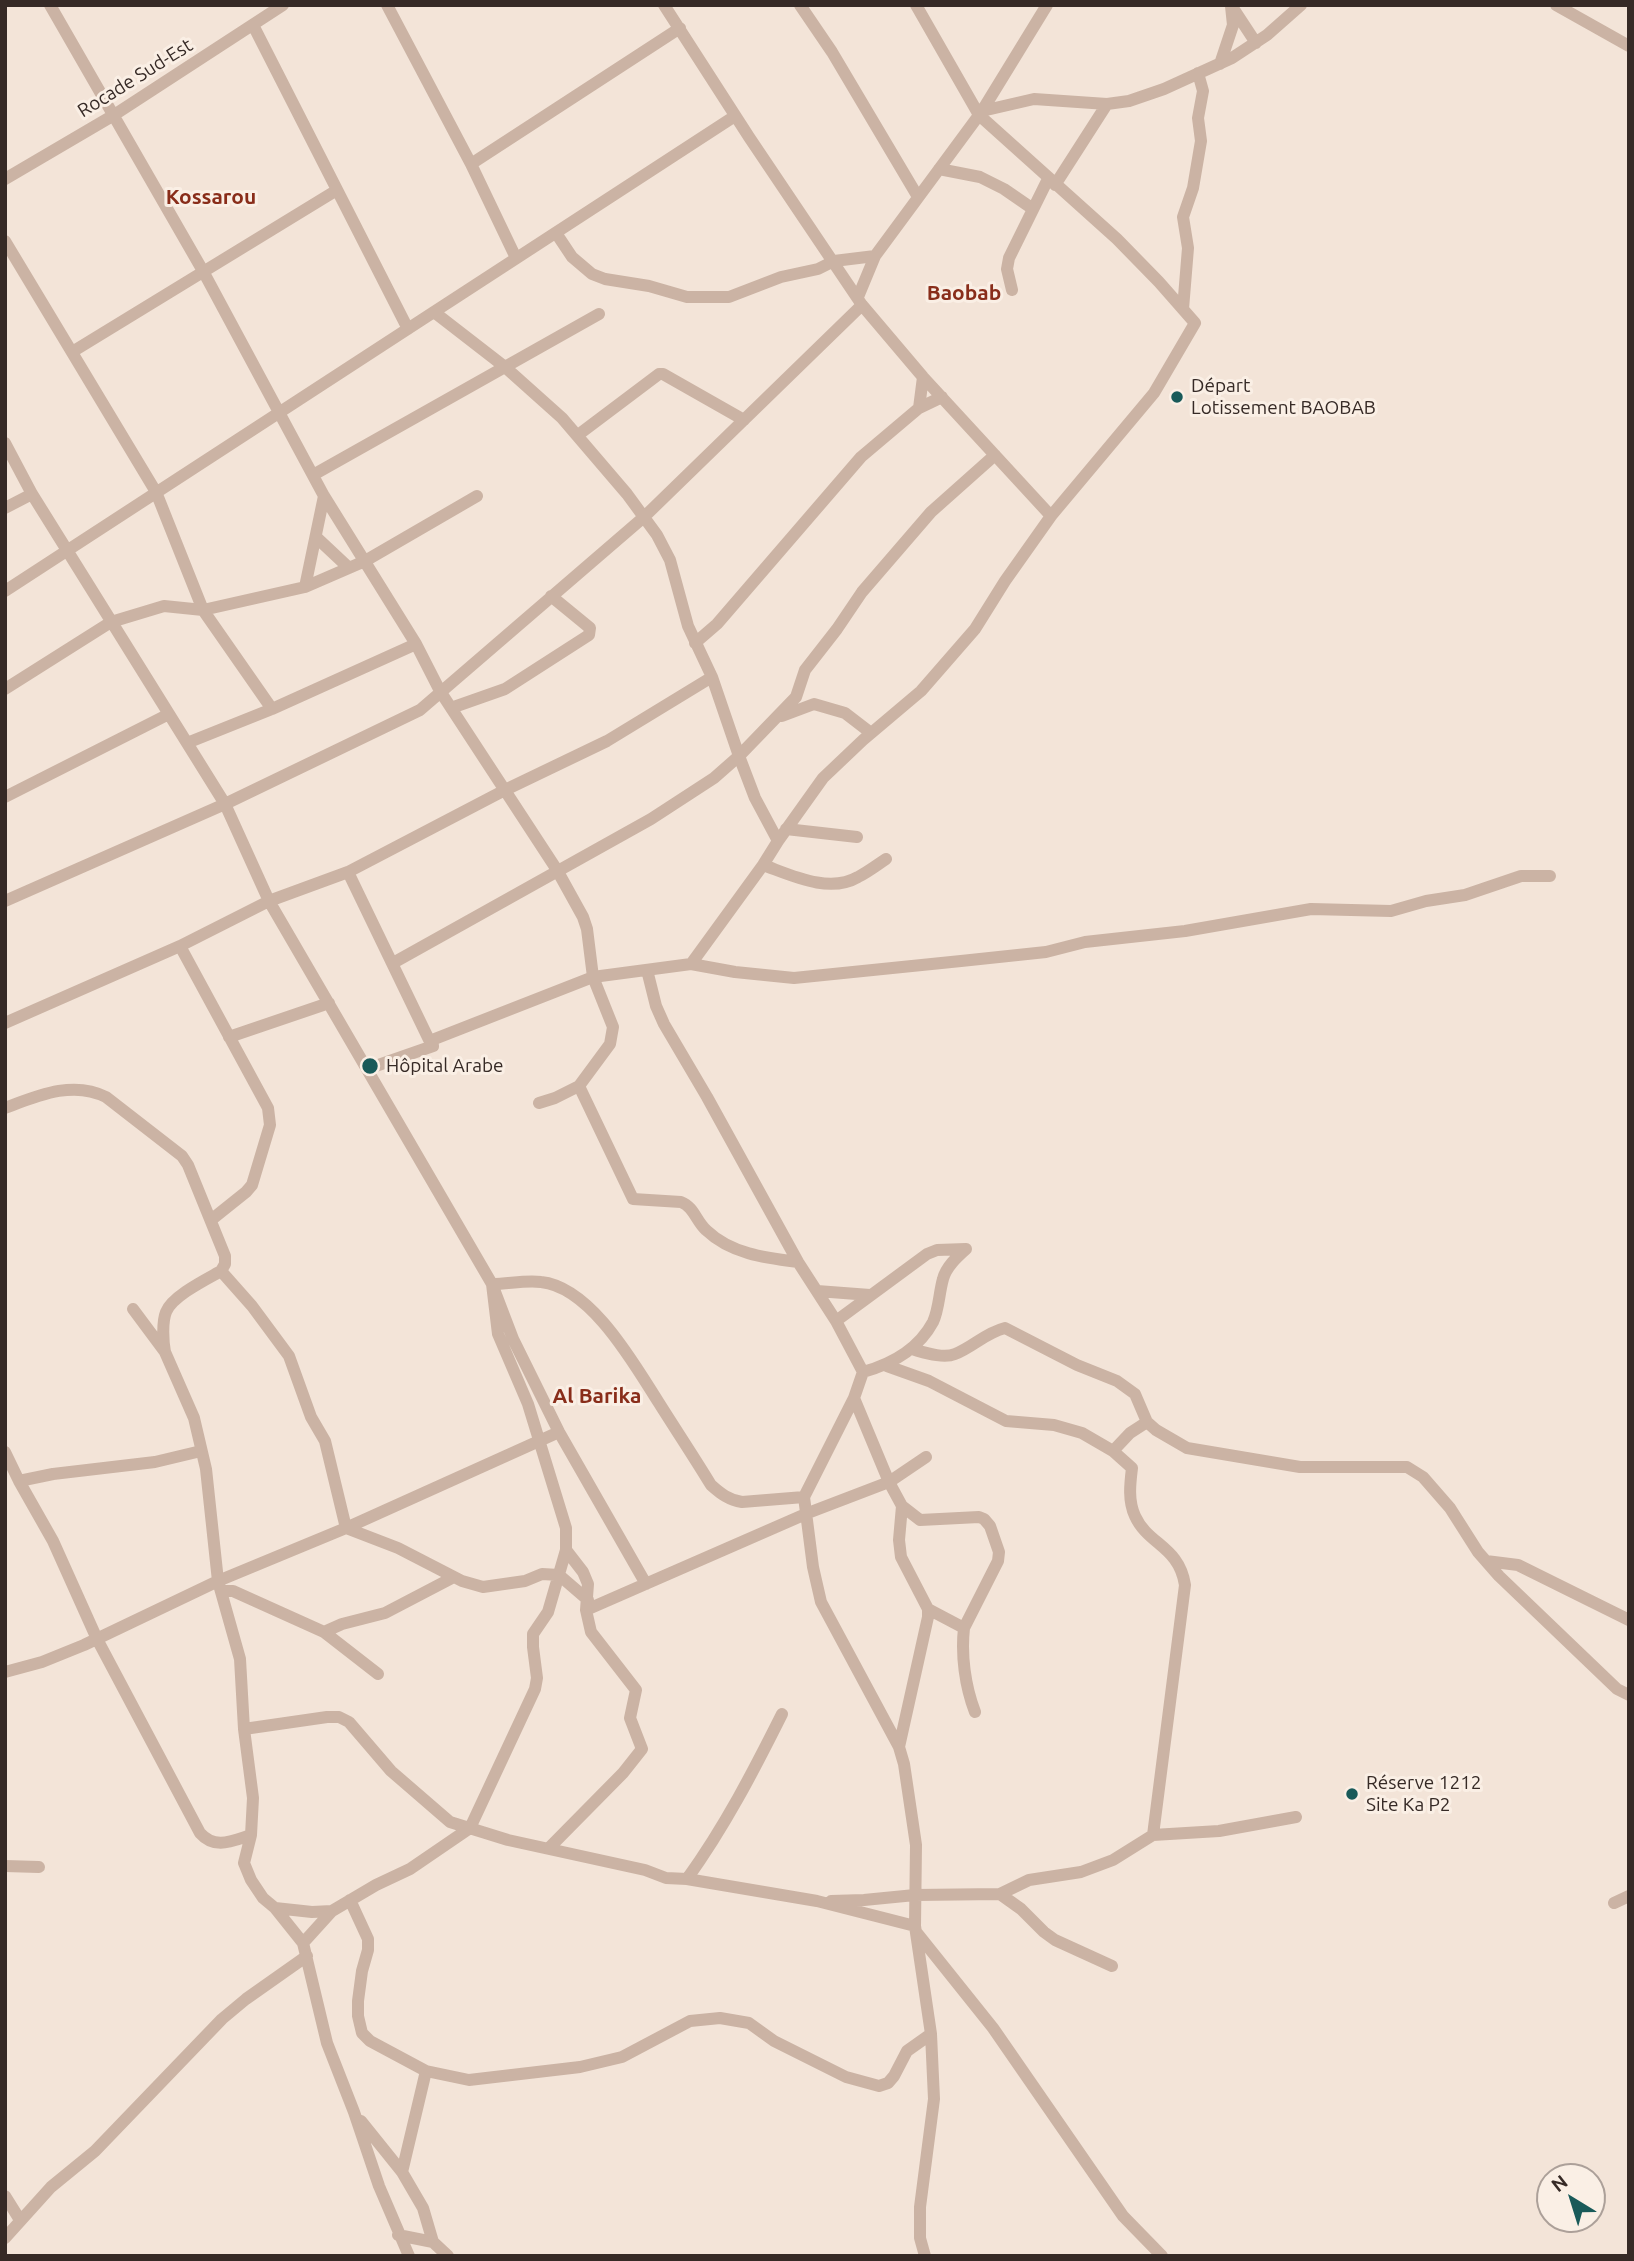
<!DOCTYPE html>
<html>
<head>
<meta charset="utf-8">
<style>
  body { margin:0 }
  #map { position:relative; width:1634px; height:2261px; overflow:hidden; background:#f3e4d8; font-family:Ubuntu,sans-serif }
  canvas { display:block }
  .frame { position:absolute; inset:0; border:7px solid #362a26; pointer-events:none }
  .north { position:absolute; left:1536px; top:2163px; width:70px; height:70px; box-sizing:border-box; background:#faefe5; border:2px solid #aca099; border-radius:50%; rotate:322deg; font-size:19px; font-weight:700; line-height:28px; text-align:center; color:#362a26 }
  .north::after { content:''; display:block; margin:auto; width:24px; height:32px; background:#195a59; clip-path:polygon(50% 0,100% 100%,50% 72%,0 100%) }
</style>
</head>
<body>
<div id="map">
<canvas width="1634" height="2261"></canvas>
<div class="frame"></div>
<div class="north">N</div>
</div>
<script>
const g = document.querySelector('canvas').getContext('2d');
g.lineJoin = 'round';
function trace(path, color, width, dash) {
  g.strokeStyle = color;
  g.lineWidth = width;
  g.lineCap = dash ? 'butt' : 'round';
  g.setLineDash(dash || []);
  g.stroke(path);
}
function write(font, color, halo, rows, align = 'center') {
  g.font = font + ' Ubuntu,sans-serif';
  g.lineWidth = 6;
  g.setLineDash([]);
  g.textBaseline = 'middle';
  g.strokeStyle = halo;
  g.fillStyle = color;
  for (const [text, x, y, turn = 0] of rows) {
    g.save();
    g.translate(x, y);
    g.rotate((+turn || 0) * Math.PI / 180);
    g.textAlign = isNaN(turn) ? turn : align;
    if (halo) g.strokeText(text, 0, 0);
    g.fillText(text, 0, 0);
    g.restore();
  }
}
trace(new Path2D(`
  M 50,5 L 203,271 L 324,496 L 416,644 L 440,691 L 557,870 L 583,917 L 587,929 L 593,977 L 613,1027 L 610,1044 L 579,1086 L 555,1098 L 539,1103
  M 387,5 L 471,164 L 516,258
  M 664,5 L 749,137 L 862,305 L 923,377 L 1051,516
  M 800,5 L 832,52 L 918,197
  M 916,5 L 979,115 L 1117,239 L 1159,282 L 1195,323 L 1154,393 L 1051,516 L 1005,581 L 975,629 L 921,691 L 863,740 L 823,778 L 778,841 L 755,798 L 739,756 L 796,697 L 805,670 L 837,629 L 862,592 L 931,512 L 995,455
  M 1556,5 L 1629,46
  M 1233,8 L 1256,43
  M 253,25 L 408,329
  M 1220,64 L 1233,25 L 1231,6
  M 982,111 L 1034,99 L 1107,104 L 1129,101 L 1164,89 L 1232,58 L 1267,35 L 1301,5
  M 471,164 L 680,28
  M 939,169 L 980,177 L 1004,189 L 1033,209
  M 5,179 L 114,115 L 283,5
  M 1055,185 L 1107,104
  M 556,233 L 572,257 L 592,274 L 605,279 L 649,286 L 687,297 L 729,297 L 781,277 L 818,269 L 834,261 L 875,256
  M 5,241 L 156,492 L 203,610 L 272,709
  M 1012,290 L 1007,269 L 1009,258 L 1048,179
  M 858,297 L 875,256 L 982,111 L 1047,5
  M 1183,309 L 1188,248 L 1183,217 L 1193,188 L 1201,141 L 1198,118 L 1203,91 L 1198,73
  M 72,352 L 337,190
  M 919,408 L 923,377
  M 578,435 L 659,374 L 663,374 L 744,420
  M 5,443 L 32,494 L 225,804 L 269,901 L 492,1284 L 513,1339 L 559,1432 L 646,1584
  M 313,475 L 599,314
  M 5,508 L 32,494
  M 317,538 L 349,568
  M 305,587 L 324,496
  M 5,591 L 735,116
  M 695,643 L 717,624 L 861,457 L 919,408 L 942,397
  M 5,689 L 111,622 L 164,606 L 203,610 L 305,587 L 365,561 L 477,496
  M 451,708 L 505,689 L 589,635 L 590,628 L 551,596
  M 782,716 L 814,704 L 845,713 L 871,733
  M 187,743 L 272,709 L 416,644
  M 5,797 L 169,714
  M 786,829 L 857,837
  M 763,865 C 791,875 829,894 858,877 C 868,872 877,865 886,859
  M 348,872 L 432,1046
  M 5,901 L 225,804 L 420,710 L 644,517 L 862,305
  M 180,946 L 268,1108 L 270,1125 L 252,1185 L 246,1192 L 211,1220
  M 393,963 L 651,819 L 714,778 L 739,756 L 712,677
  M 691,964 L 763,865 L 778,841
  M 647,970 L 656,1006 L 664,1024 L 707,1097 L 798,1262 L 836,1321 L 863,1372 L 854,1398 L 804,1497 L 813,1567 L 821,1602 L 899,1747 L 904,1764 L 916,1845 L 915,1926 L 931,2034 L 934,2099 L 920,2207 L 920,2238 L 925,2256
  M 5,1023 L 180,946 L 269,901 L 348,872 L 505,790 L 607,741 L 712,677 L 688,626 L 670,560 L 657,535 L 627,494 L 562,418 L 505,367 L 434,312
  M 229,1037 L 329,1003
  M 367,1069 L 433,1046 L 432,1040 L 593,977 L 691,964 L 735,972 L 794,978 L 961,961 L 1046,952 L 1085,942 L 1185,931 L 1311,909 L 1391,911 L 1426,901 L 1465,895 L 1521,876 L 1550,876
  M 579,1086 L 633,1199 L 681,1202 C 694,1207 696,1221 706,1230 C 731,1254 766,1258 798,1262
  M 5,1108 C 37,1096 73,1080 106,1097 L 182,1156 L 188,1165 L 225,1256 L 225,1264 L 221,1271 C 207,1279 172,1296 166,1312 C 162,1322 163,1341 165,1352
  M 221,1271 L 252,1306 L 289,1356 L 311,1417 L 325,1441 L 346,1528 L 398,1548 L 462,1581 L 483,1587 L 525,1581 L 542,1574 L 559,1575 L 588,1600
  M 817,1291 L 870,1295
  M 133,1309 L 165,1352 L 194,1418 L 206,1469 L 218,1581 L 240,1659 L 244,1729 L 253,1798 L 251,1835 L 244,1863 L 251,1880 L 263,1898 L 275,1908 L 303,1943 L 327,2043 L 354,2112 L 379,2186 L 409,2256
  M 836,1321 L 927,1254 L 937,1250 L 966,1249
  M 911,1349 C 923,1352 943,1359 955,1354 C 973,1347 985,1333 1005,1328 L 1077,1365 L 1117,1381 L 1135,1394 L 1147,1422
  M 887,1366 L 929,1381 L 1006,1421 L 1054,1425 L 1082,1433 L 1113,1451 L 1132,1468 C 1130,1484 1128,1501 1135,1516 C 1148,1545 1179,1546 1185,1585 L 1153,1835
  M 863,1372 C 892,1364 918,1350 933,1322 C 939,1309 939,1293 943,1279 C 946,1267 957,1257 966,1249
  M 854,1398 L 889,1482 L 902,1506 L 920,1520 L 979,1517 L 984,1519 L 990,1526 L 999,1552 L 998,1561 L 964,1628 C 961,1655 965,1686 975,1712
  M 1113,1451 L 1130,1433 L 1147,1422 L 1156,1430 L 1187,1448 L 1300,1467 L 1407,1467 L 1423,1477 L 1450,1508 L 1478,1552 L 1499,1576 L 1617,1689 L 1629,1695
  M 5,1452 L 19,1481 L 53,1541 L 97,1639 L 200,1833 C 215,1850 232,1841 251,1835
  M 19,1481 L 53,1474 L 155,1462 L 201,1451
  M 1486,1561 L 1518,1565 L 1629,1620
  M 222,1591 L 233,1591 L 324,1632 L 378,1674
  M 928,1609 L 964,1628
  M 586,1610 L 808,1513 L 889,1482 L 926,1457
  M 324,1632 L 342,1624 L 385,1613 L 452,1578
  M 5,1672 L 42,1662 L 84,1645 L 218,1581 L 346,1528 L 559,1432
  M 244,1729 L 327,1717 L 339,1717 L 349,1722 L 391,1771 L 450,1822 L 508,1840 L 645,1870 L 666,1878 L 687,1879 L 817,1901 L 915,1926
  M 899,1747 L 928,1617 L 928,1609 L 901,1557 L 899,1540 L 902,1506
  M 549,1848 L 623,1773 L 642,1749 L 630,1718 L 636,1690 L 591,1632 L 586,1610 L 588,1584 L 583,1572 L 566,1550
  M 5,1866 L 39,1867
  M 687,1879 C 725,1826 753,1772 782,1714
  M 1000,1894 L 1029,1880 L 1081,1872 L 1113,1860 L 1153,1835 L 1219,1831 L 1296,1817
  M 350,1900 L 368,1939 L 368,1950 L 362,1971 L 358,2001 L 358,2016 L 362,2033 L 370,2041 L 426,2071 L 469,2080 L 580,2067 L 622,2057 L 690,2021 L 720,2018 L 749,2023 L 774,2041 L 846,2077 L 879,2086 L 888,2083 L 894,2076 L 907,2051 L 931,2034
  M 831,1901 L 864,1900 L 915,1895 L 1000,1894 L 1021,1909 L 1044,1932 L 1055,1940 L 1112,1966
  M 1614,1903 L 1629,1896
  M 275,1908 L 312,1912 L 332,1911
  M 917,1933 L 993,2028 L 1123,2216 L 1162,2256
  M 303,1943 L 332,1911 L 376,1885 L 410,1869 L 470,1828 L 535,1689 L 537,1678 L 533,1647 L 533,1634 L 548,1612 L 566,1550 L 566,1528 L 528,1404 L 498,1334 L 492,1284 C 508,1284 525,1280 541,1282 C 591,1287 634,1364 659,1403 C 676,1430 694,1457 711,1485 C 721,1494 729,1500 742,1502 L 804,1497
  M 361,2121 L 402,2172 L 423,2208 L 433,2242 L 448,2256
  M 402,2172 L 426,2071
  M 5,2196 L 20,2220
  M 398,2235 L 433,2242
  M 5,2238 L 51,2187 L 95,2151 L 222,2019 L 246,1999 L 307,1956`), '#cbb3a4', 12);
for (const [x, y, r, color] of [
  [1177,397,7,"#195a59"],
  [370,1066,9,"#195a59"],
  [1352,1794,7,"#195a59"]
]) {
  const dot = new Path2D();
  dot.arc(x, y, r, 0, 2 * Math.PI);
  g.fillStyle = color;
  g.fill(dot);
  trace(dot, '#faefe5', 2.5);
}
write('19px', '#362a26', '#faefe5', [
  ["Rocade Sud-Est",135,78,-32]
]);
write('19px', '#362a26', '#faefe5', [
  ["Départ",1191,386],
  ["Lotissement BAOBAB",1191,408],
  ["Hôpital Arabe",386,1066],
  ["Réserve 1212",1366,1783],
  ["Site Ka P2",1366,1805]
], 'left');
write('bold 21px', '#892d1a', '#faefe5', [
  ["Kossarou",211,197],
  ["Baobab",964,293],
  ["Al Barika",597,1396]
]);
</script>
</body>
</html>
